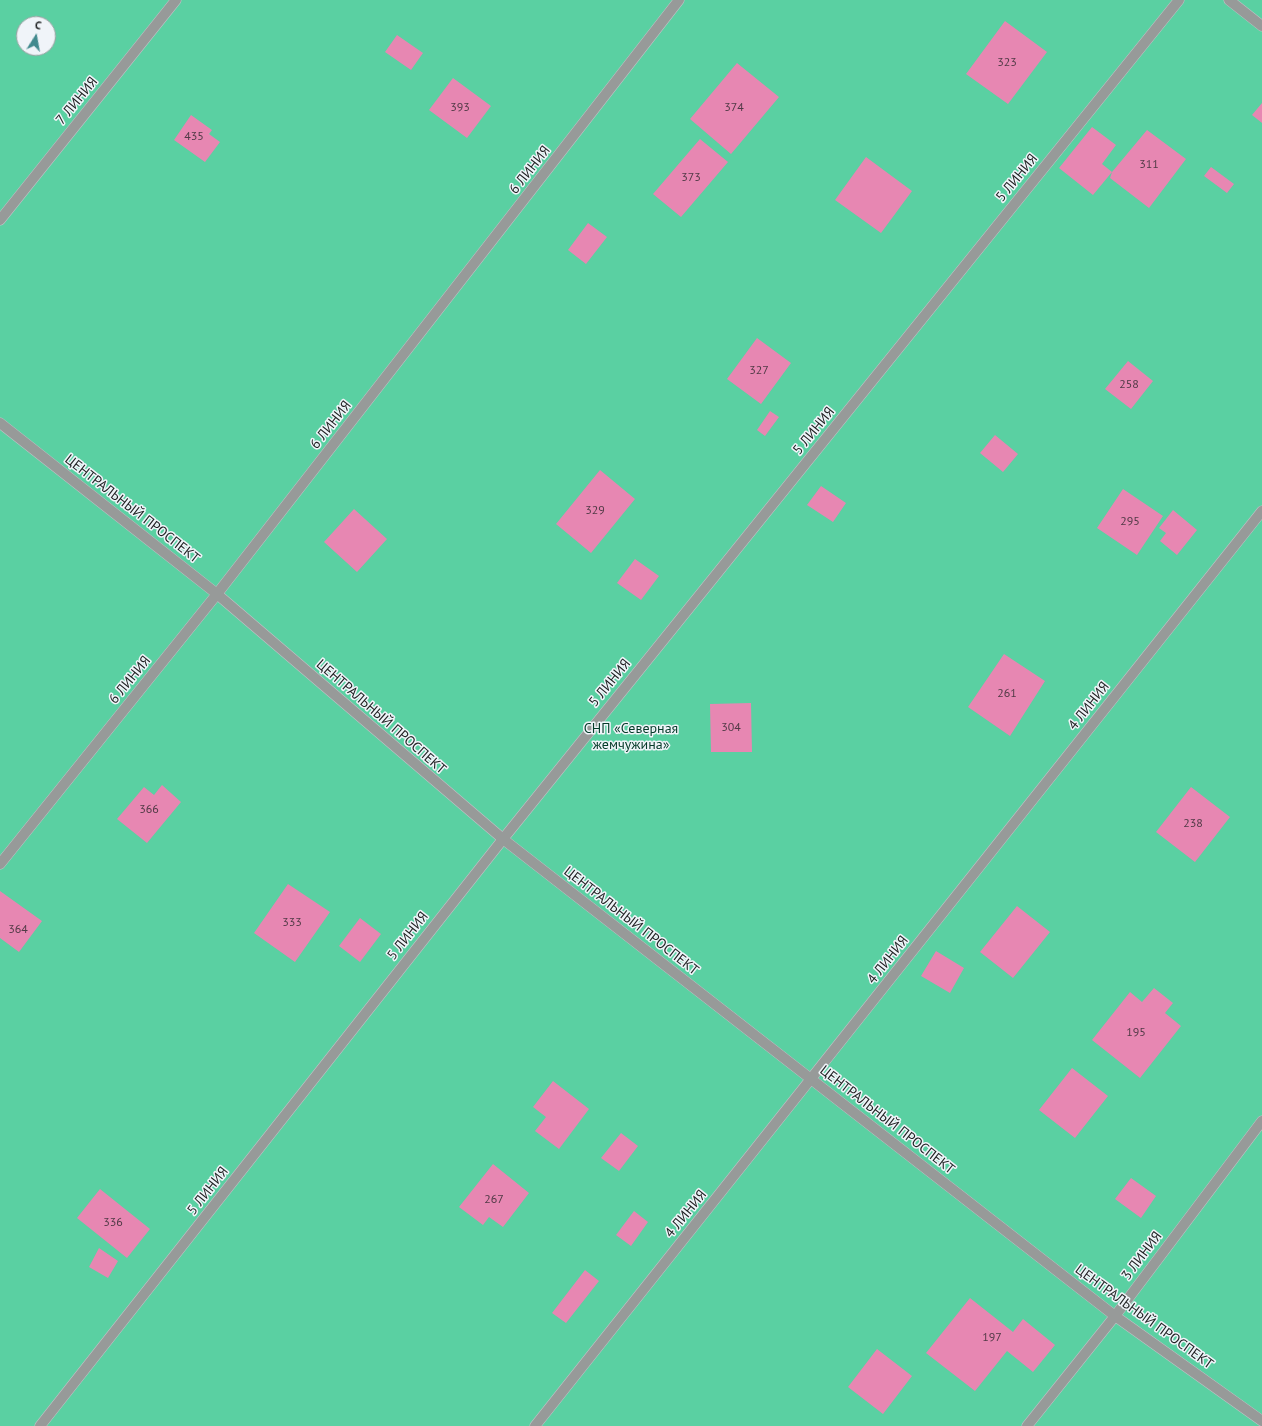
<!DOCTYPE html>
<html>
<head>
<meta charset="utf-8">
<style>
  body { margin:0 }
  #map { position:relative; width:1262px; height:1426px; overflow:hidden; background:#e3e7eb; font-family:"PT Sans",sans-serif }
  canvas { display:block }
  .north { position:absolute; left:16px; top:16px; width:40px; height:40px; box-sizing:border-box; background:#f0f4f9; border:1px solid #9ca0a3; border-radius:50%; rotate:11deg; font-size:11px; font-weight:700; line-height:16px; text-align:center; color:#1f2122 }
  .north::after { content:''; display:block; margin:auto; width:14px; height:18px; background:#428a8e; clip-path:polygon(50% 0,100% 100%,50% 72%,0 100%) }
</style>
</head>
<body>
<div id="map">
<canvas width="1262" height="1426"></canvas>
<div class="north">С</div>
</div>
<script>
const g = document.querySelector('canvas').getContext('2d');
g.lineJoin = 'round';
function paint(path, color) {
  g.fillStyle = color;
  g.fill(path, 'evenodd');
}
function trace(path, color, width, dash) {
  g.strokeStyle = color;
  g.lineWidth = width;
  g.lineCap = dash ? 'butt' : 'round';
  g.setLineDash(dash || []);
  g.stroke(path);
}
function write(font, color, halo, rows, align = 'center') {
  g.font = font + ' "PT Sans",sans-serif';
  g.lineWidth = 3;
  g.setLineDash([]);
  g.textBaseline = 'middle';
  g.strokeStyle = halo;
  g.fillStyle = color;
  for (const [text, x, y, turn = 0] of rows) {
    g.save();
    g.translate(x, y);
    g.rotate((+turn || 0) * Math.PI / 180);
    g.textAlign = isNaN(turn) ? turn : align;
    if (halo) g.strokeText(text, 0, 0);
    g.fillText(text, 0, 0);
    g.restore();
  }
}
paint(new Path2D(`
  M 0,0 L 1262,0 L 1262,1426 L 0,1426 ZM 24,24 L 48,24 L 48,48 L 24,48 Z`), '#5ad0a2');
paint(new Path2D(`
  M 1005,21 L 1047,52 L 1008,104 L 966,74 Z
  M 397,35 L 423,53 L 411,70 L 385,52 Z
  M 737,63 L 779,97 L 731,154 L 690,119 Z
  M 453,78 L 491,106 L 467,138 L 429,110 Z
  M 1262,103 L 1262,123 L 1252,115 Z
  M 191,115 L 212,130 L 209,134 L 220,142 L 205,162 L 174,140 Z
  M 1092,127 L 1116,145 L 1102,164 L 1112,172 L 1147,130 L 1186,159 L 1149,208 L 1110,178 L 1112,172 L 1093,195 L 1059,168 Z
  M 700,139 L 728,162 L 681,217 L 653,194 Z
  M 866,157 L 912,191 L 881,233 L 835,200 Z
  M 1211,167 L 1234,184 L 1227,193 L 1204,176 Z
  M 588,223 L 607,237 L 586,264 L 568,250 Z
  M 757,338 L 791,363 L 761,404 L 727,379 Z
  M 1128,361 L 1153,381 L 1131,409 L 1105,389 Z
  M 770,411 L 779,417 L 765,436 L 757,430 Z
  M 995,435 L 1018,454 L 1003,472 L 980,453 Z
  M 600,470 L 635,499 L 591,553 L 556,524 Z
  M 821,486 L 846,503 L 833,522 L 807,505 Z
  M 1123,489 L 1163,516 L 1137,555 L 1097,528 Z
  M 354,509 L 387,539 L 357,572 L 324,542 Z
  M 1173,510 L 1197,530 L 1177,555 L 1160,541 L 1166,533 L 1159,528 Z
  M 635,559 L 659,576 L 641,600 L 617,583 Z
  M 1004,654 L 1045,681 L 1010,736 L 968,707 Z
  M 751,703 L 752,752 L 711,752 L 710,704 Z
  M 162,785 L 181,802 L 147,843 L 117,819 L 144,787 L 154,795 Z
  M 1191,787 L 1230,817 L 1195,862 L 1156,832 Z
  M 288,884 L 330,912 L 295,962 L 254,933 Z
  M 0,891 L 42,921 L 19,952 L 0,938 Z
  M 1017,906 L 1050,932 L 1013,978 L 980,952 Z
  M 360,918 L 381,934 L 360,962 L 339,946 Z
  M 936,951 L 964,968 L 950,993 L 921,976 Z
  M 1154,988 L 1173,1003 L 1165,1013 L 1181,1026 L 1140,1078 L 1092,1040 L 1130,992 L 1142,1002 Z
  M 1072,1068 L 1108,1096 L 1075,1138 L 1039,1110 Z
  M 553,1081 L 589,1109 L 559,1149 L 535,1131 L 546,1117 L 533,1107 Z
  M 621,1133 L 638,1146 L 619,1171 L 601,1158 Z
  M 493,1164 L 529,1193 L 503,1227 L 489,1217 L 483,1225 L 459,1207 Z
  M 1131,1178 L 1156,1196 L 1141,1218 L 1115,1199 Z
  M 100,1189 L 150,1229 L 127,1258 L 77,1218 Z
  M 634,1211 L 648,1222 L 631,1246 L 616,1235 Z
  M 99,1248 L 118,1261 L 108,1278 L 89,1267 Z
  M 585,1270 L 599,1281 L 566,1323 L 552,1313 Z
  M 970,1298 L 1013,1332 L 1023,1319 L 1055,1345 L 1033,1372 L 1007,1351 L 975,1391 L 926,1353 Z
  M 877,1349 L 912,1376 L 883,1414 L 848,1387 Z`), '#e787b2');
const minor = new Path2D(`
  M 1229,0 L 1262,26
  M 0,220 L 176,0
  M 0,423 L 217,594 L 503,839 L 1115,1316 L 1262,1421
  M 0,864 L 217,594 L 679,0
  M 40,1426 L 503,839 L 1179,0
  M 535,1426 L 1262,511
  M 1027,1426 L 1115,1316 L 1262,1121`);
trace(minor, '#c0c3c7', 11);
trace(minor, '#979a99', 10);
write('12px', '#513a46', null, [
  ["323",1007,63],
  ["393",460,108],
  ["374",734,108],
  ["435",194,137],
  ["311",1149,165],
  ["373",691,178],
  ["327",759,371],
  ["258",1129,385],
  ["329",595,511],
  ["295",1130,522],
  ["261",1007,694],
  ["304",731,728],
  ["366",149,810],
  ["238",1193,824],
  ["333",292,923],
  ["364",18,930],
  ["195",1136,1033],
  ["267",494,1200],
  ["336",113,1223],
  ["197",992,1338]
]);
write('14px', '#1f2122', '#f0f4f9', [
  ["7 ЛИНИЯ",77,101,-51],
  ["6 ЛИНИЯ",530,170,-52],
  ["5 ЛИНИЯ",1017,178,-51],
  ["6 ЛИНИЯ",331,425,-52],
  ["5 ЛИНИЯ",814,431,-51],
  ["ЦЕНТРАЛЬНЫЙ ПРОСПЕКТ",132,509,38],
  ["6 ЛИНИЯ",130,680,-51],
  ["5 ЛИНИЯ",610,683,-51],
  ["4 ЛИНИЯ",1089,706,-52],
  ["ЦЕНТРАЛЬНЫЙ ПРОСПЕКТ",381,717,41],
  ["ЦЕНТРАЛЬНЫЙ ПРОСПЕКТ",631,921,38],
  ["5 ЛИНИЯ",408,936,-52],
  ["4 ЛИНИЯ",888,960,-52],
  ["ЦЕНТРАЛЬНЫЙ ПРОСПЕКТ",887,1120,38],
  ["5 ЛИНИЯ",208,1191,-52],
  ["4 ЛИНИЯ",686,1214,-51],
  ["3 ЛИНИЯ",1142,1256,-53],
  ["ЦЕНТРАЛЬНЫЙ ПРОСПЕКТ",1144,1317,36]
]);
write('14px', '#053b29', '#f0f4f9', [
  ["СНП «Северная",631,729],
  ["жемчужина»",631,745]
]);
</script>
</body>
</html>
